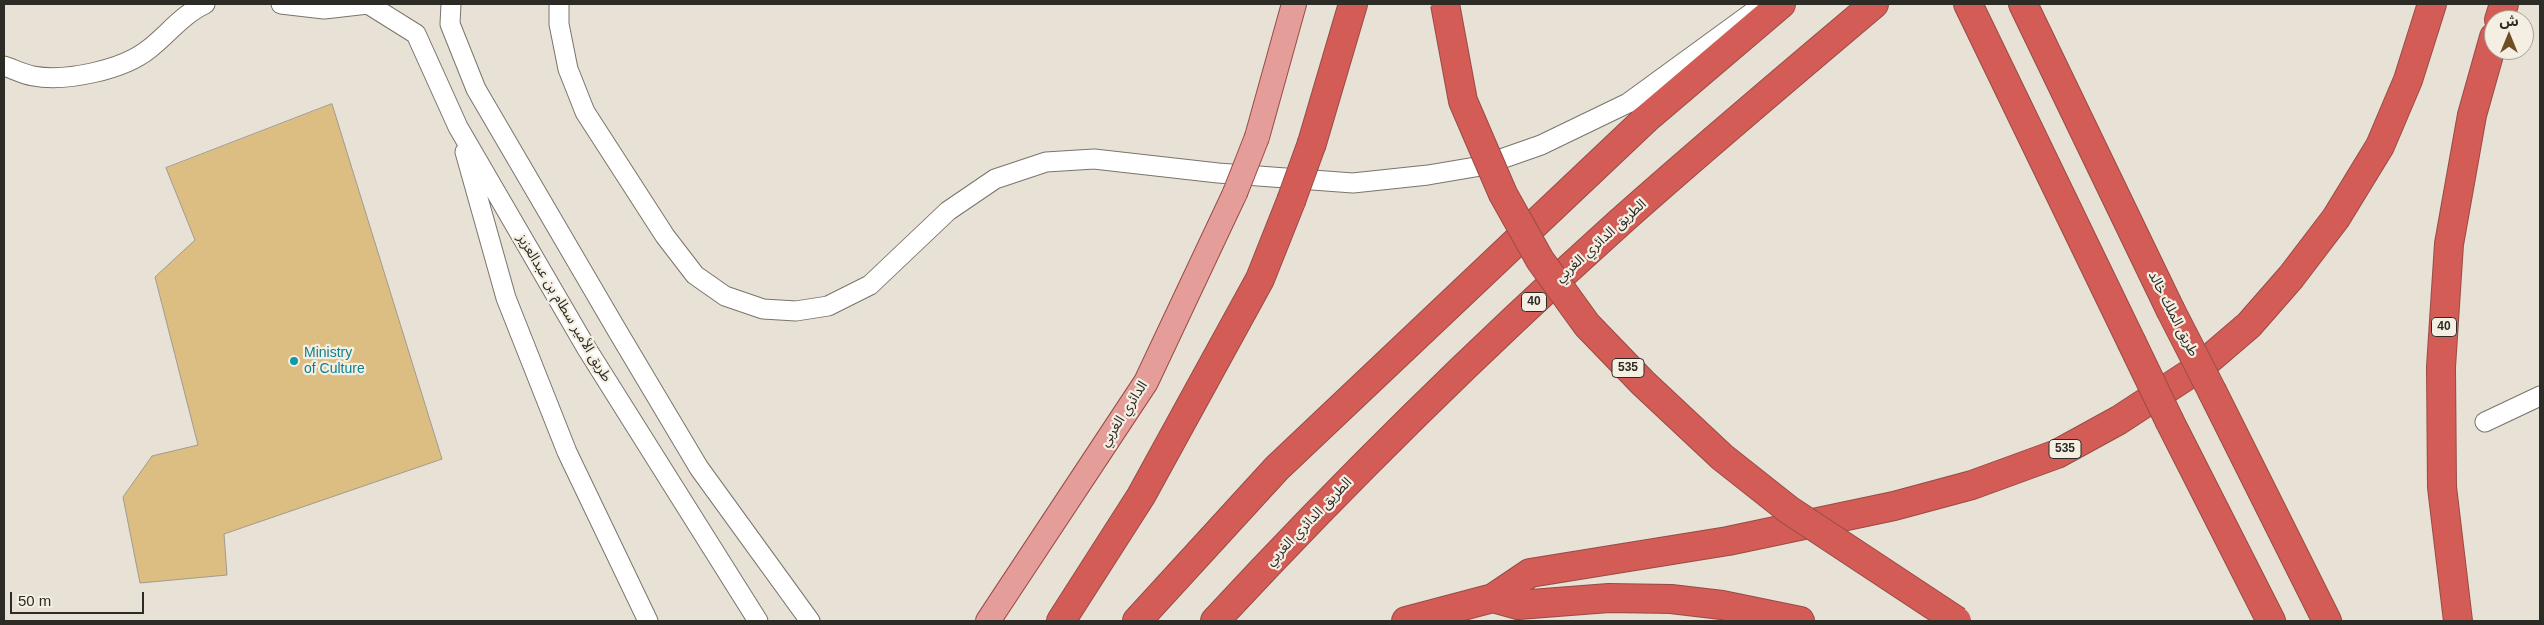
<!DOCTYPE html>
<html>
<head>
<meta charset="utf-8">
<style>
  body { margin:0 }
  #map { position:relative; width:2544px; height:625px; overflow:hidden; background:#e7e1d6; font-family:Helvetica,"Noto Sans Arabic",sans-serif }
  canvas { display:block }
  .frame { position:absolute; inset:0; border:5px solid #2d2b26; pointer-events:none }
  .north { position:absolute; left:2484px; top:10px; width:50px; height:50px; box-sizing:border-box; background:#f5efe3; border:1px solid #a5a197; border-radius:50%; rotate:0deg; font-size:14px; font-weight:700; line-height:20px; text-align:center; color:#2d2b26 }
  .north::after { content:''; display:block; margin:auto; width:18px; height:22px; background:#6d4f23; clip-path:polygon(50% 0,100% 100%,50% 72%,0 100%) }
  .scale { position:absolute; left:10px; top:592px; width:134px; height:22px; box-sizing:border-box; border:2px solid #2d2b26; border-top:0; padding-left:6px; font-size:15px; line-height:18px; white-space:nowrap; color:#2d2b26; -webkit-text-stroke:4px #f5efe3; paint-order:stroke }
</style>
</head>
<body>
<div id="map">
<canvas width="2544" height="625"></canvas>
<div class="frame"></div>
<div class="north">ش</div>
<div class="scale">50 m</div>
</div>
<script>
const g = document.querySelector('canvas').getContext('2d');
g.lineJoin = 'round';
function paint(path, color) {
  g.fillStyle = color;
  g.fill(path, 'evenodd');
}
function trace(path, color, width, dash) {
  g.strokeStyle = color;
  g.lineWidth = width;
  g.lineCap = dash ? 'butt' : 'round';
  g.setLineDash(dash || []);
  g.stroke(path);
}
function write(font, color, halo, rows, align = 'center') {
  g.font = font + ' Helvetica,"Noto Sans Arabic",sans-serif';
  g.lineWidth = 4.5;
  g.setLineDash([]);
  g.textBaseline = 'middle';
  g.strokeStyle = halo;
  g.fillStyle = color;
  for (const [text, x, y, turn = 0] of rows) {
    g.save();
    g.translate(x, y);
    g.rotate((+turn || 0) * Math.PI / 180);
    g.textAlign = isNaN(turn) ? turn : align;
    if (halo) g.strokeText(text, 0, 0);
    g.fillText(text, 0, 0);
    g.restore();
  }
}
const building = new Path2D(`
  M 332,104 L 442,459 L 224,534 L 227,575 L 140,583 L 123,497 L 152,456 L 198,445 L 155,277 L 195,240 L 166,168 Z`);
paint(building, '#dcbe82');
trace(building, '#a09a8f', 1);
const minor = new Path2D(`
  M 281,4 L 324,9 L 368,4
  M 368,4 L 416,34 L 458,127 L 587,349 L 758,621
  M 451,4 L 450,24 L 476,89 L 618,332 L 699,468 L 810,621
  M 559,4 L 559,24 L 568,69 L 585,112 L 665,236 L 695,275 L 725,296 L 763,309 L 796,311 L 828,306 L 870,285 L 948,211 L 995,179 L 1046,162 L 1094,159 L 1218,173 L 1353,183 L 1428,175 L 1481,166 L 1541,145 L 1628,103 L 1757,9
  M 4,66 C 13,69 23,74 33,76 C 66,82 123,70 149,49 C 168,34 183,14 205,4
  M 465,152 L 506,298 L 567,452 L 648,621
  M 2485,422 L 2540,396`);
const major = new Path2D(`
  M 1257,137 L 1294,4
  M 988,621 L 1146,382 L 1235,193`);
const highway = new Path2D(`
  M 1968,4 L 2131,341
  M 2023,4 L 2170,309
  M 2499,20 L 2504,4
  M 1312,143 L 1353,4
  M 2213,393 L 2327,621
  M 2170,422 L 2271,621
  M 1493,598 L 1530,573 L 1728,541 L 1894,506 L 1972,485 L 2057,454 L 2119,420 L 2200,367 L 2249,325 L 2291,277 L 2336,218 L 2380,146 L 2408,80 L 2432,4
  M 1061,621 L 1141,496 L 1260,279 L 1291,201
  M 1137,621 L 1277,468 L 1647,118 L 1781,4
  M 1215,621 C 1343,483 1479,349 1619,223 C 1703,148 1789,76 1874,4
  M 1406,621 L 1493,598 L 1518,605 L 1609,598 L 1671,599 L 1722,605 L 1800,621
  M 2458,621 L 2442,487 L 2441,367 L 2449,244 L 2472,115 L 2494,37`);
trace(minor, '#7a746a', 21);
trace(major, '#994b45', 26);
trace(highway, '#994b45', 30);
trace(minor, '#fff', 19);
trace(major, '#e59d9a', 24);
trace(highway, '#d35c56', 28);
const majorBridge = new Path2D(`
  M 1235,193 L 1257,137`);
const highwayBridge = new Path2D(`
  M 1445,4 L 1463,101 L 1503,194 L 1540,260 L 1587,325 L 1643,383 L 1722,457 L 1789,510 L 1957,621
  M 1291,201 L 1312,143
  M 2170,309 L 2213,393
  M 2131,341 L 2170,422`);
trace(majorBridge, '#994b45', 26, []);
trace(highwayBridge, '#994b45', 30, []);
trace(majorBridge, '#e59d9a', 24);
trace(highwayBridge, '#d35c56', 28);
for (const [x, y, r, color] of [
  [294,361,5,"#0f9aa8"]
]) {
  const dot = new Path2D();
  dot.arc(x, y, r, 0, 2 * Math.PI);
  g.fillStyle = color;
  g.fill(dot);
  trace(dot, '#f5efe3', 2);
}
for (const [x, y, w] of [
  [1534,302,25],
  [2444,327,25],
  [1628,368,32],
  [2065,449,32]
]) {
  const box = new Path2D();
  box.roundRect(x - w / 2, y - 9.5, w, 19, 4);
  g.fillStyle = '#f5efe3';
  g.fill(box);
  trace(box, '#2d2b26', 1);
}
write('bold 12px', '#2d2b26', null, [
  ["40",1534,302],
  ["40",2444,327],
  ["535",1628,368],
  ["535",2065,449]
]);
write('14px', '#2d2b26', '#f5efe3', [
  ["الطريق الدائري الغربي",1601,241,-42],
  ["طريق الأمير سطام بن عبدالعزيز",564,308,59],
  ["طريق الملك خالد",2173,314,63],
  ["الدائري الغربي",1124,414,-57],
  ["الطريق الدائري الغربي",1309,522,-46]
]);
write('14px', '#0d838f', '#f5efe3', [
  ["Ministry",304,353],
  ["of Culture",304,369]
], 'left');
</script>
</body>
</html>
